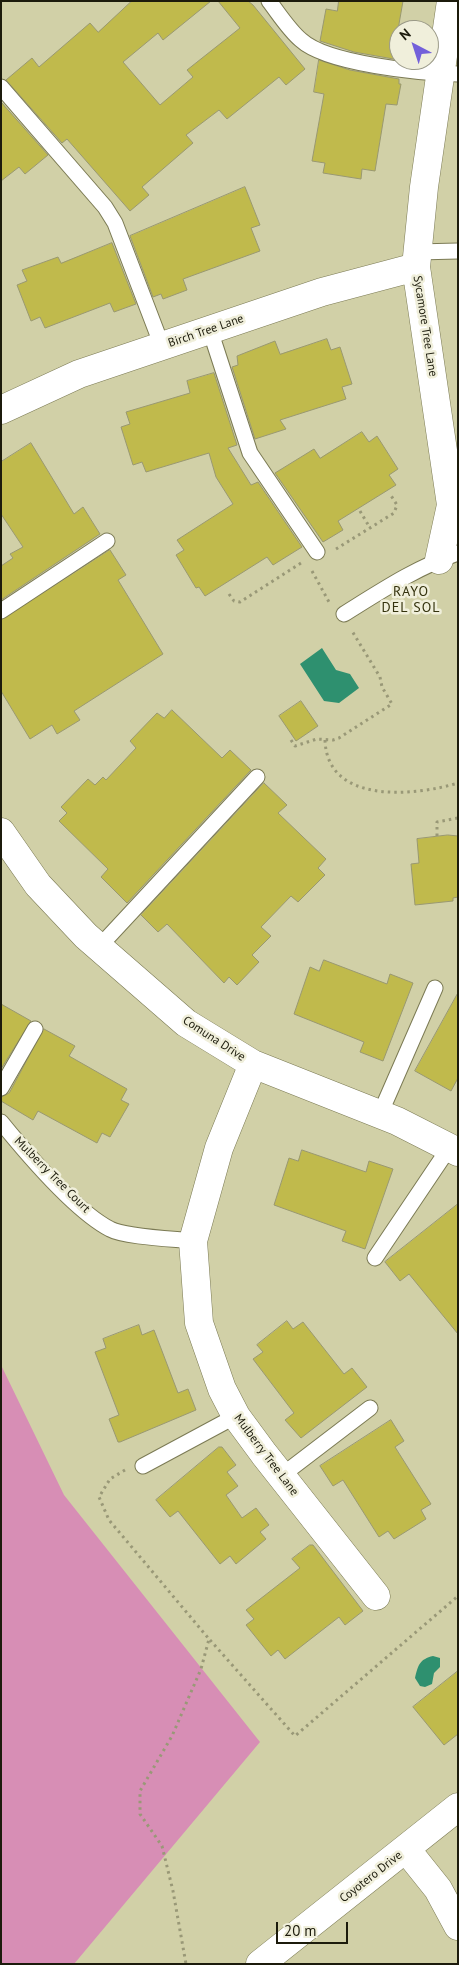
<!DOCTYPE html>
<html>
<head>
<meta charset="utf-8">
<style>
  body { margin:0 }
  #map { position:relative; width:459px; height:1965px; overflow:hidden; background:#d1d0a7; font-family:"PT Sans",sans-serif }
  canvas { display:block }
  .frame { position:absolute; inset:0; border:2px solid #1c1b0c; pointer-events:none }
  .north { position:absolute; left:389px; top:20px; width:50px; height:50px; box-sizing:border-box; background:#f0efdb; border:1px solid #9b9a88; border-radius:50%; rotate:320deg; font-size:14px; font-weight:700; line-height:20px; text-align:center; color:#1c1b0c }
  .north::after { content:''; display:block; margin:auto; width:18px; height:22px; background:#7360da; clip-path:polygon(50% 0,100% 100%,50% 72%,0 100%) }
  .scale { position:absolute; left:276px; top:1922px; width:72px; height:22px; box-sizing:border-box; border:2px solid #1c1b0c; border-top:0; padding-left:6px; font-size:15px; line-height:18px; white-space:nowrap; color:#1c1b0c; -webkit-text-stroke:4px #f0efdb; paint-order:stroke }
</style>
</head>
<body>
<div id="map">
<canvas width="459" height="1965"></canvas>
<div class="frame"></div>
<div class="north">N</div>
<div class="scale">20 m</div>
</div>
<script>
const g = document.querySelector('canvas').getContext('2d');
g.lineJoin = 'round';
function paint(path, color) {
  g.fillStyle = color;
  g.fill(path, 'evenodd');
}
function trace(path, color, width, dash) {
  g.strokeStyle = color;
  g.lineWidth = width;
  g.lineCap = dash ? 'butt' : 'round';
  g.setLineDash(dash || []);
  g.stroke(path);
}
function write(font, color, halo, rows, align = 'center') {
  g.font = font + ' "PT Sans",sans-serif';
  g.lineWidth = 5;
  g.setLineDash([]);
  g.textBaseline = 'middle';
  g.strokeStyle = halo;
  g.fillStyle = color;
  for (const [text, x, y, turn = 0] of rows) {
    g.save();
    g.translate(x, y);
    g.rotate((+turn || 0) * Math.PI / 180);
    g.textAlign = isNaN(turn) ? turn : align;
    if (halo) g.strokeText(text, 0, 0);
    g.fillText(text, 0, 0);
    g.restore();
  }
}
paint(new Path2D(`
  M 1,1365 L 64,1495 L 260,1742 L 74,1964 L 1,1964 Z`), '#d78eb5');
paint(new Path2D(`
  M 322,648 L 336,670 L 350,674 L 359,688 L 339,703 L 324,701 L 300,664 Z
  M 433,1656 L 440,1658 L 440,1667 L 434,1673 L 432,1684 L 425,1687 L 420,1686 L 415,1678 C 418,1665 420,1659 433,1656 Z`), '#2e906f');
const building = new Path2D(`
  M 132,1 L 211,1 L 163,40 L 158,33 L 123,62 L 160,105 L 193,77 L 187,70 L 240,28 L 218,1 L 248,1 L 253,5 L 305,69 L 286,85 L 279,77 L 227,119 L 219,110 L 186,135 L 193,143 L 142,187 L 149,195 L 130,211 L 67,139 L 62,143 L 6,80 L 32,58 L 39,67 L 90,23 L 98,32 Z
  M 339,1 L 403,1 L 399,24 L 399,60 L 354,52 L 320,41 L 326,9 L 337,11 Z
  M 319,60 L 350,70 L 399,79 L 399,84 L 401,84 L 397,105 L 386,104 L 375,171 L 362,169 L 361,179 L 323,173 L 325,163 L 312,161 L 324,94 L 314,92 Z
  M 1,102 L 48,155 L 25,174 L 19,167 L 1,181 Z
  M 245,187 L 260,225 L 251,228 L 260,251 L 183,279 L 187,290 L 163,299 L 161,294 L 153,297 L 130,236 Z
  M 112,243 L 136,304 L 114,312 L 110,303 L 45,328 L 40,317 L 31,321 L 17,285 L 27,281 L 22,270 L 58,257 L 61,263 Z
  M 327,339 L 331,350 L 340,347 L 352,384 L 342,387 L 346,399 L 280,420 L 286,429 L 255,439 L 232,367 L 238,365 L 237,356 L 275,341 L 280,354 Z
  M 214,373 L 237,445 L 228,448 L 251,485 L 258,482 L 302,547 L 273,565 L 267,557 L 205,596 L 199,587 L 196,588 L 176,555 L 184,550 L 177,540 L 233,504 L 216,477 L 209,453 L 146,472 L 142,462 L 133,465 L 121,427 L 130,424 L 126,412 L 190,393 L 187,381 Z
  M 362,432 L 369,442 L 377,436 L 398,469 L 389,475 L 396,485 L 338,521 L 343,530 L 323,542 L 275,473 L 314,449 L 320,458 Z
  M 31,443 L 74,514 L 83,507 L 100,534 L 1,600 L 1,566 L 13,558 L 10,554 L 23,547 L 1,514 L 1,462 Z
  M 110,550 L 126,575 L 118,580 L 163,654 L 74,711 L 80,720 L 57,734 L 52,725 L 30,739 L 1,691 L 1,620 Z
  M 301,701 L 318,726 L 296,741 L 279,716 Z
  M 172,710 L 222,758 L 230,750 L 251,770 L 127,903 L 101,877 L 108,869 L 59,821 L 67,813 L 61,807 L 88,779 L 95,785 L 103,777 L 106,780 L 136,748 L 130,741 L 157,713 L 164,718 Z
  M 264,783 L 287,805 L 278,813 L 326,859 L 318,868 L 325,875 L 298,902 L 291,896 L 261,927 L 271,936 L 252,955 L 259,962 L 237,985 L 229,977 L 224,983 L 167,924 L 158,932 L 141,915 Z
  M 448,835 L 458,836 L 458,897 L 453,898 L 453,901 L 415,905 L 411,864 L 419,863 L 417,839 Z
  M 324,960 L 387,984 L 390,974 L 413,983 L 383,1061 L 360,1052 L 364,1042 L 294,1014 L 310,967 L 319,971 Z
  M 458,993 L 458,1078 L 451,1091 L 415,1071 Z
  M 1,1004 L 31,1021 L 1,1069 Z
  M 44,1029 L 75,1046 L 69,1056 L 127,1089 L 121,1100 L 129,1104 L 110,1137 L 102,1133 L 97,1143 L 38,1111 L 33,1120 L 1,1101 L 1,1097 L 9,1093 Z
  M 302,1150 L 366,1172 L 369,1161 L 393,1169 L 365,1249 L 342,1241 L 346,1231 L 274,1205 L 289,1158 L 298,1161 Z
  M 458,1204 L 458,1334 L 409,1274 L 400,1281 L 385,1262 Z
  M 287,1321 L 293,1329 L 303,1322 L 344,1374 L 352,1368 L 367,1387 L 301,1438 L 285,1420 L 294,1413 L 253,1359 L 263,1352 L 257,1345 Z
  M 139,1325 L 142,1335 L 154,1330 L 178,1393 L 188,1389 L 196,1410 L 120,1442 L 118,1442 L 109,1419 L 119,1415 L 95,1352 L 106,1348 L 103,1339 Z
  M 391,1420 L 404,1441 L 395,1447 L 431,1504 L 421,1510 L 426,1519 L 394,1539 L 388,1531 L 379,1537 L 343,1480 L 333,1486 L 320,1466 Z
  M 219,1447 L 222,1447 L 236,1465 L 227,1472 L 238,1486 L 226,1495 L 242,1518 L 256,1508 L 269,1525 L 260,1532 L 266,1539 L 236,1564 L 230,1556 L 220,1564 L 178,1511 L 170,1517 L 156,1500 Z
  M 310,1545 L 313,1545 L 363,1611 L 345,1625 L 339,1617 L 285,1659 L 278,1650 L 271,1656 L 246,1625 L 254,1619 L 246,1610 L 300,1568 L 292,1559 Z
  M 458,1671 L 458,1734 L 444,1745 L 413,1707 Z`);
paint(building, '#c0ba4c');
trace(building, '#999871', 1);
const service = new Path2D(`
  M 269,1 C 279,14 289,30 301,40 C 327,64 421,73 458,74
  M 1,87 L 105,207 L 115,223 L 162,346
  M 417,252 L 458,251
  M 210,330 L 250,453 L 317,552
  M 1,611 L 107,541
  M 344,614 C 381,591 417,567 458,553
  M 99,947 L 257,777
  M 1,1088 L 35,1029
  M 380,1114 L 435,988
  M 1,1122 C 27,1154 74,1210 110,1229 C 124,1237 175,1239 193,1241
  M 375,1258 L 449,1148
  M 143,1466 L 236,1416
  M 281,1476 L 370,1408`);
const minor = new Path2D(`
  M 1,410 L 79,374 L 322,292 L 416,267
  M 439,560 L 451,505 L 416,267 L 424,187 L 451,1
  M 1,832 L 38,885 L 86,936 L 186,1023 L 253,1064 L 397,1121 L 458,1152
  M 253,1064 L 219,1148 L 193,1241 L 199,1323 L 222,1389 L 236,1416 L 264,1454 L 376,1596
  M 406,1849 L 438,1889 L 458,1926
  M 260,1964 L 458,1807`);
trace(service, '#7b7a54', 17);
trace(minor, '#7b7a54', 29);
trace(new Path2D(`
  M 360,511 L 370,528
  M 336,549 L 394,513 L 397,505 L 390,494
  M 312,571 L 329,602
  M 229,594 L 234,601 L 240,602 L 301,563
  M 291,740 L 295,746 L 317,739 L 333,740 L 339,738 L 392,704 L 382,687 L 380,677 L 352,631
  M 325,740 C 327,805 415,796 458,783
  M 437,836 L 437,822 L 458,818
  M 125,1470 L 110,1479 L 99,1497 L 109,1520 L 209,1639 L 201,1669 L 172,1736 L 140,1791 L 140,1814 L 162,1846 L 173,1891 L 186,1964
  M 210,1640 L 295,1736 L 458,1596`), '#999877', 3, [2.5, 4]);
trace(service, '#fff', 15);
trace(minor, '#fff', 28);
write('12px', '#1c1b0c', '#f0efdb', [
  ["Sycamore Tree Lane",425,326,81],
  ["Birch Tree Lane",206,331,-19],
  ["Comuna Drive",214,1039,33],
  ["Mulberry Tree Court",52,1175,45],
  ["Mulberry Tree Lane",266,1455,53],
  ["Coyotero Drive",371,1877,-38]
]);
g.letterSpacing = '1px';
write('14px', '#34320d', '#f0efdb', [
  ["RAYO",411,592],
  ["DEL SOL",411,608]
]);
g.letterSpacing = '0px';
</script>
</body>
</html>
